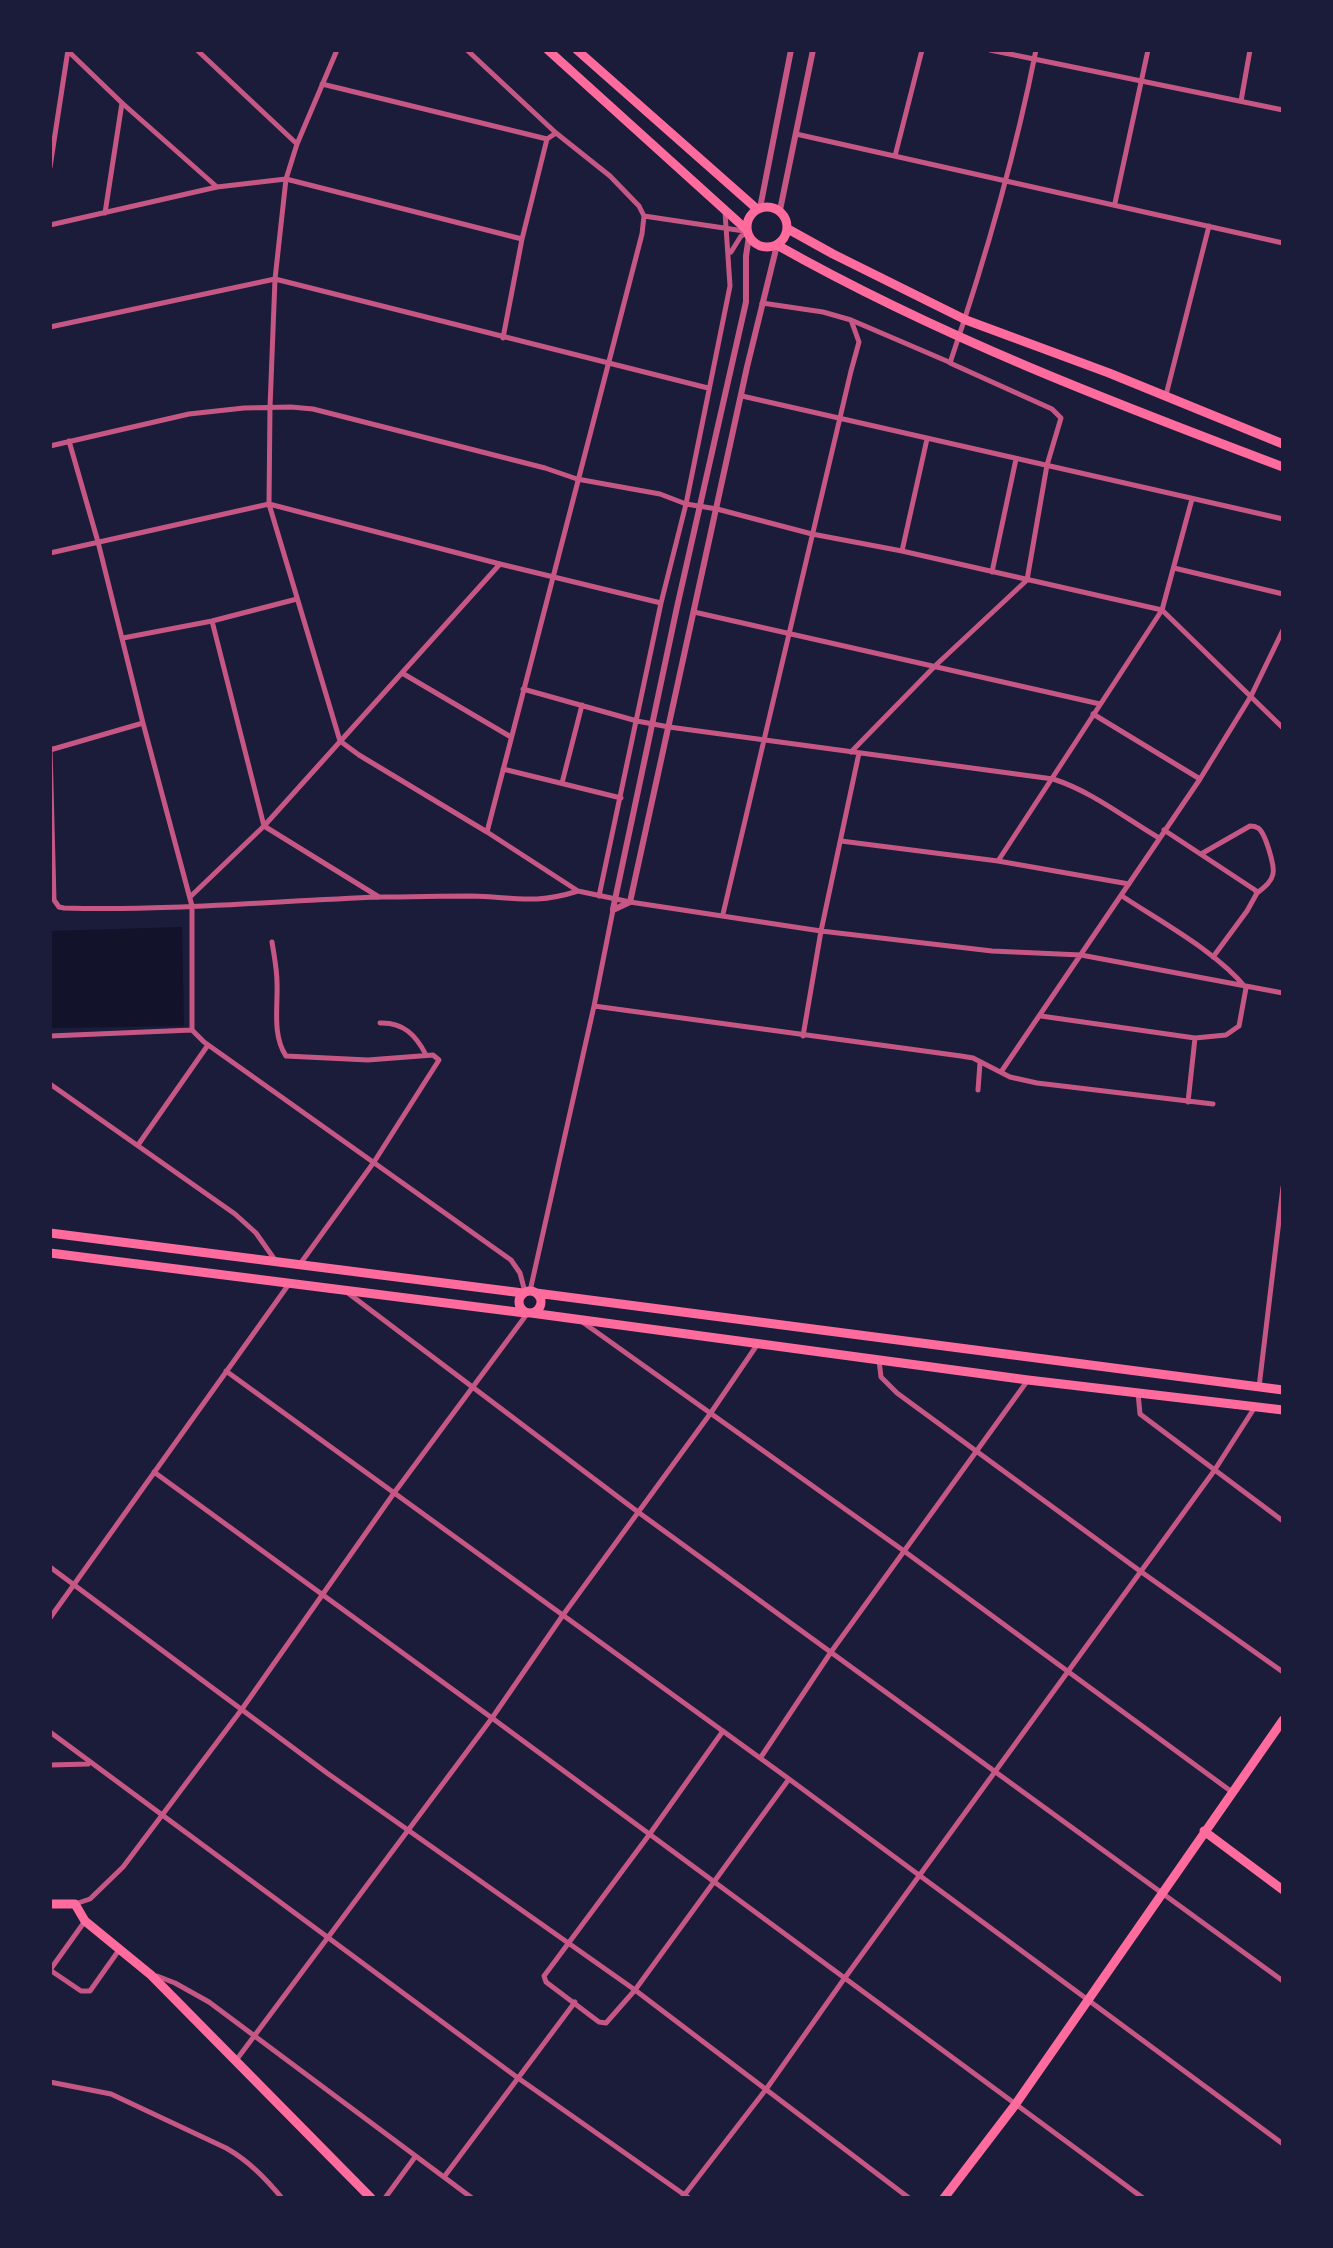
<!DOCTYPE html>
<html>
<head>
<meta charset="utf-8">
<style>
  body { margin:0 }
  #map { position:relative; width:1333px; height:2248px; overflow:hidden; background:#1b1b3a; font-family:Montserrat,sans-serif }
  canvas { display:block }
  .frame { position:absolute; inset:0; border:52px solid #1b1b3a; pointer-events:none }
</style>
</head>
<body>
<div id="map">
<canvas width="1333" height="2248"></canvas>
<div class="frame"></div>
</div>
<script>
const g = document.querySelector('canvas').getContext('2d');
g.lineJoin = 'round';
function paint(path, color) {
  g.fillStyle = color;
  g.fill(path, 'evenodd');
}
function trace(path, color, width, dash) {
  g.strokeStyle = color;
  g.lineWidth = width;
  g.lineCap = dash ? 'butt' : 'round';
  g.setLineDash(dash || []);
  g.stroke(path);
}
paint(new Path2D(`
  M 182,927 L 184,1026 L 50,1028 L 50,931 Z`), '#12122b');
trace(new Path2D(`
  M 67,50 L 122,103 L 217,187
  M 197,50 L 297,144
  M 337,50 L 297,144 L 286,179 L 275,279 L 270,407 L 269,504 L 340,741 L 359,755 L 487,832 L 578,891 L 630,902 L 821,931 L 992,951 L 1081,955 L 1283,993
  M 467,50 L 556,133 L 610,176 L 639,206 L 644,216 L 642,234 L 487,832
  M 990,50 L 1283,110
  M 322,84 L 547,139
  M 1241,101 L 1250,50
  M 796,134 L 1283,243
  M 895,156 L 922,50
  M 50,167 L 68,50
  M 1115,203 L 1148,50
  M 105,213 L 122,103
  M 644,216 L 744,231
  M 50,225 L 217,187 L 286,179 L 522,239
  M 731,252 L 741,236 L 748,233
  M 762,303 L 823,312 L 851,320 L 949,362
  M 50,327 L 275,279 L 708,388
  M 503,338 L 522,239 L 547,139 L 556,133
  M 1166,395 L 1209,226
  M 742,396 L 1283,519
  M 69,441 L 98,542 L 143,723 L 192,906 L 192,1030
  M 50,446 L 189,414 L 244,408 L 291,407 L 313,409 L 545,468 L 577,479 L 660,494 L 686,504 L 717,509 L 812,534 L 902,551 L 1162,610 L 1283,728
  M 902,551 L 927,439
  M 50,553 L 269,504 L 500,564 L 661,603
  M 1174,568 L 1283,594
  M 992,572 L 1016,459
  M 694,612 L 1100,704
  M 212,621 L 264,826 L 379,897
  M 123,638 L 212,621 L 297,599
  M 402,673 L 511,737
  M 523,689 L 637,721 L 669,727 L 1053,779 C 1091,791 1125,818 1159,838
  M 1093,714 L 1200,779
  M 50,747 L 54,900 L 59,907 L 64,908 C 169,911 274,901 379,897 C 410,897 441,896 471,896 C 514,897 534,905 578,891
  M 50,750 L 143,723
  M 851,752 L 936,665 L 1027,580 L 1047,465 L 1061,418 L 1052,409 L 950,363 C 985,260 1015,156 1036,50
  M 503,769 L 621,798
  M 562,783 L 582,705
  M 1164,830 L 1255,890 L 1257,893 L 1247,911 L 1213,957
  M 841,841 L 998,861 L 1129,884
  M 1201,854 L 1250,826 C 1252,826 1255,826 1258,828 C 1265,832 1275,866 1273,874 C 1271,883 1263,888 1257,893
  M 998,861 L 1162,610 L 1192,499
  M 599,896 L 661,603 L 686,504 L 730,286 L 725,212
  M 190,897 L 264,826 L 500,564
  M 723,914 L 851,371 L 859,342 L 851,320
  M 272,942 C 274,955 277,969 277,983 C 278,1007 272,1035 286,1056 L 368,1060 L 433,1055 L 439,1060 L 374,1162 L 300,1264
  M 594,1006 L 961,1056 L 973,1058 L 1010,1077 L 1037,1083 L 1213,1104
  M 1041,1016 L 1195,1038 L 1226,1035 L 1239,1026 L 1246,988 C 1217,952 1161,922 1122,896
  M 380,1023 C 403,1022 416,1035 426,1055
  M 50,1036 L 192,1030 L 204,1042 L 511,1260 L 520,1273 L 525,1292
  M 803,1036 L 821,931 L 859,753
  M 1001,1072 L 1200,779 L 1251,696 L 1283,630
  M 50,1084 L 235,1214 L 256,1233 L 275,1260
  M 978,1090 L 980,1063
  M 1188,1102 L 1195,1038
  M 138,1145 L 208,1045
  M 530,1291 L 594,1006 L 613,910
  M 348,1293 L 638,1512 L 1283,1981
  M 581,1321 L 904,1551 L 1232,1792
  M 879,1360 L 881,1377 L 897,1393 L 1140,1571 L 1283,1672
  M 226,1371 L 789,1779 L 1283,2144
  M 1259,1387 L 1283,1187
  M 1138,1393 L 1140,1414 L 1283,1521
  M 154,1472 L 492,1718 L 1143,2198
  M 50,1567 L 327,1773 L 635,1990 L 909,2198
  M 50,1618 L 289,1284
  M 723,1731 L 649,1835 L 544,1976 L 546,1982 L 599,2022 L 606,2023 L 635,1990 L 789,1779
  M 50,1732 L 518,2078 L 689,2198
  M 761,1757 L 831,1652 L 1028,1380
  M 50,1765 L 88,1764
  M 75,1904 L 90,1899 L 123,1867 L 242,1709 L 394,1493 L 527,1314
  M 50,1970 L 81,1991 L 90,1991 L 119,1950
  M 50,1970 L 85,1921
  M 157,1976 L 175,1983 L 209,2002 L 472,2198
  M 237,2059 L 492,1718 L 563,1615 L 710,1414 L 757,1345
  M 50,2082 L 111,2094 L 226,2148 C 249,2161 265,2178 282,2198
  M 444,2177 L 575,2002
  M 385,2198 L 415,2157
  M 682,2198 L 767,2088 L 844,1979 L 1214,1471 L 1255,1407`), '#c65784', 5);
trace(new Path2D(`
  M 760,208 L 791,50
  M 780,210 L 813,50
  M 613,909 L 677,607 L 746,302 L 746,256 L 749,236
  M 613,910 L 630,902 L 747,367 L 777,245`), '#c65784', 6);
trace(new Path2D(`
  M 548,50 L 747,230
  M 577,50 L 757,209
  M747 227a20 20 0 1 1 40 0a20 20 0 1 1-40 0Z
  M 788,229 L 833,254 L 966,320 L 1109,373 L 1283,444
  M 777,245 C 938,336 1111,402 1283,467
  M 50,1233 L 523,1293
  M 50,1253 L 525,1313
  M519 1302a11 11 0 1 1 22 0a11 11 0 1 1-22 0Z
  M 536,1293 L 1283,1390
  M 531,1313 L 1028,1380 L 1283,1410
  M 1204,1831 L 1283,1890
  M 50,1904 L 75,1904 L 85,1921 L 151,1975 L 371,2198
  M 944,2198 L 1015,2105 L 1283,1720`), '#ff6b9d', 9);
</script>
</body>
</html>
